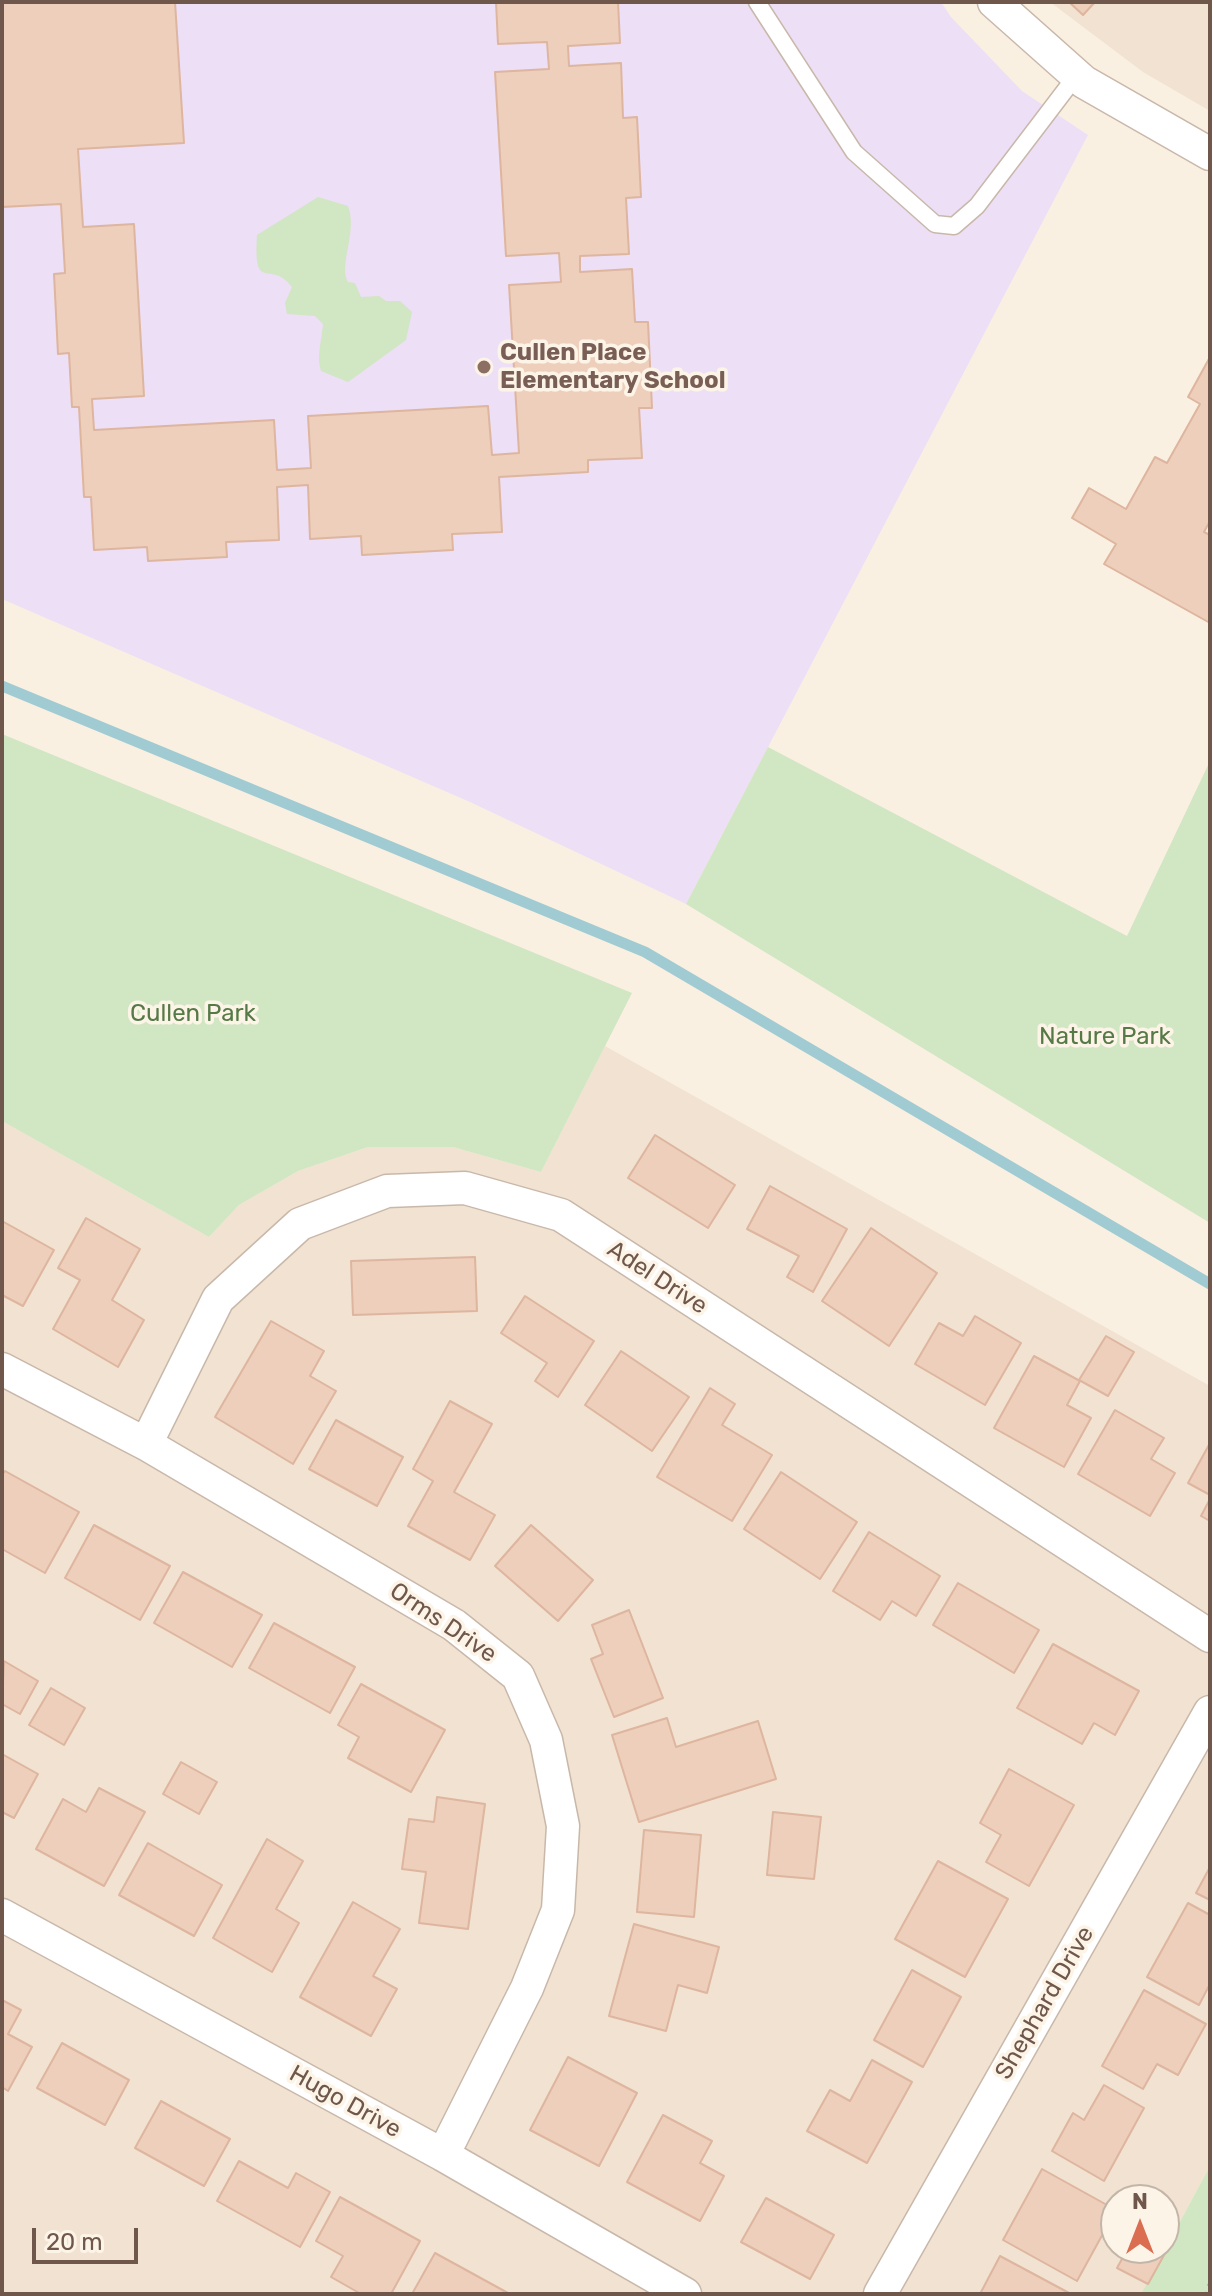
<!DOCTYPE html>
<html>
<head>
<meta charset="utf-8">
<style>
  body { margin:0 }
  #map { position:relative; width:1212px; height:2296px; overflow:hidden; background:#faf0e2; font-family:Rubik,sans-serif }
  canvas { display:block }
  .frame { position:absolute; inset:0; border:4px solid #6f574b; pointer-events:none }
  .north { position:absolute; left:1100px; top:2184px; width:80px; height:80px; box-sizing:border-box; background:#fdf4e8; border:2px solid #c4b5a9; border-radius:50%; rotate:0deg; font-size:22px; font-weight:700; line-height:32px; text-align:center; color:#6f574b }
  .north::after { content:''; display:block; margin:auto; width:28px; height:36px; background:#db6d51; clip-path:polygon(50% 0,100% 100%,50% 72%,0 100%) }
  .scale { position:absolute; left:32px; top:2228px; width:106px; height:36px; box-sizing:border-box; border:4px solid #6f574b; border-top:0; padding-left:10px; font-size:24px; line-height:28px; white-space:nowrap; color:#6f574b; -webkit-text-stroke:6px #fdf4e8; paint-order:stroke }
</style>
</head>
<body>
<div id="map">
<canvas width="1212" height="2296"></canvas>
<div class="frame"></div>
<div class="north">N</div>
<div class="scale">20 m</div>
</div>
<script>
const g = document.querySelector('canvas').getContext('2d');
g.lineJoin = 'round';
function paint(path, color) {
  g.fillStyle = color;
  g.fill(path, 'evenodd');
}
function trace(path, color, width, dash) {
  g.strokeStyle = color;
  g.lineWidth = width;
  g.lineCap = dash ? 'butt' : 'round';
  g.setLineDash(dash || []);
  g.stroke(path);
}
function write(font, color, halo, rows, align = 'center') {
  g.font = font + ' Rubik,sans-serif';
  g.lineWidth = 7;
  g.setLineDash([]);
  g.textBaseline = 'middle';
  g.strokeStyle = halo;
  g.fillStyle = color;
  for (const [text, x, y, turn = 0] of rows) {
    g.save();
    g.translate(x, y);
    g.rotate((+turn || 0) * Math.PI / 180);
    g.textAlign = isNaN(turn) ? turn : align;
    if (halo) g.strokeText(text, 0, 0);
    g.fillText(text, 0, 0);
    g.restore();
  }
}
paint(new Path2D(`
  M 1050,2 L 1210,2 L 1210,111 L 1143,72 Z
  M 605,1046 L 1210,1386 L 1210,2166 L 1141,2294 L 2,2294 L 2,1121 L 209,1237 L 239,1205 L 298,1171 L 368,1147 L 453,1147 L 541,1172 ZM 1116,2200 L 1164,2200 L 1164,2248 L 1116,2248 Z`), '#f1e2d1');
paint(new Path2D(`
  M 2,2 L 941,2 L 951,17 L 1022,91 L 1088,135 L 686,904 L 470,802 L 2,599 Z`), '#eddff6');
paint(new Path2D(`
  M 318,197 L 348,206 C 358,232 338,265 348,282 L 355,283 L 361,297 L 379,296 L 386,301 L 400,301 L 412,312 L 406,340 L 348,382 L 321,371 C 316,357 322,339 323,324 L 315,316 L 287,314 L 285,303 L 292,287 C 271,258 253,296 257,235 Z
  M 2,734 L 632,993 L 541,1172 L 453,1147 L 368,1147 L 298,1171 L 239,1205 L 209,1237 L 2,1121 Z
  M 768,747 L 1127,936 L 1210,761 L 1210,1223 L 686,904 Z
  M 1210,2166 L 1210,2294 L 1141,2294 Z`), '#d1e6c2');
trace(new Path2D(`
  M 2,686 L 645,952 L 1210,1284`), '#a0cbd2', 11);
const building = new Path2D(`
  M 2,2 L 175,2 L 184,143 L 78,149 L 83,227 L 134,224 L 144,396 L 92,399 L 94,430 L 274,420 L 277,470 L 311,468 L 308,416 L 488,406 L 492,455 L 519,453 L 509,285 L 561,282 L 559,253 L 506,256 L 495,72 L 549,69 L 547,42 L 498,44 L 496,2 L 618,2 L 620,43 L 568,46 L 569,66 L 621,63 L 623,118 L 637,117 L 641,197 L 626,198 L 629,254 L 580,256 L 580,272 L 632,269 L 635,322 L 648,322 L 652,408 L 639,408 L 642,458 L 588,460 L 588,472 L 499,477 L 502,532 L 452,534 L 453,550 L 362,555 L 361,536 L 310,539 L 308,485 L 277,487 L 279,540 L 226,542 L 227,557 L 148,561 L 147,547 L 94,550 L 91,497 L 84,497 L 79,407 L 72,407 L 69,353 L 58,354 L 54,274 L 65,273 L 61,204 L 2,207 Z
  M 1069,2 L 1095,2 L 1083,15 Z
  M 1210,357 L 1210,521 L 1204,532 L 1210,535 L 1210,623 L 1104,564 L 1116,544 L 1072,518 L 1089,488 L 1126,509 L 1155,457 L 1167,463 L 1200,404 L 1188,397 Z
  M 655,1135 L 735,1185 L 708,1228 L 628,1178 Z
  M 770,1186 L 847,1229 L 813,1292 L 787,1277 L 799,1256 L 747,1229 Z
  M 86,1218 L 140,1249 L 112,1300 L 144,1320 L 118,1367 L 53,1329 L 80,1280 L 58,1268 Z
  M 2,1221 L 54,1250 L 23,1306 L 2,1295 Z
  M 871,1228 L 937,1273 L 889,1346 L 822,1301 Z
  M 475,1257 L 477,1311 L 353,1315 L 351,1261 Z
  M 525,1296 L 594,1341 L 558,1397 L 535,1381 L 547,1363 L 501,1333 Z
  M 975,1316 L 1021,1343 L 985,1405 L 915,1364 L 939,1323 L 963,1336 Z
  M 271,1321 L 324,1351 L 310,1376 L 336,1391 L 293,1464 L 215,1417 Z
  M 1106,1336 L 1134,1352 L 1108,1396 L 1079,1380 Z
  M 621,1351 L 689,1397 L 652,1451 L 585,1405 Z
  M 1034,1356 L 1080,1381 L 1067,1405 L 1091,1418 L 1064,1467 L 994,1428 Z
  M 710,1388 L 735,1404 L 722,1425 L 772,1455 L 732,1521 L 657,1477 Z
  M 450,1401 L 492,1424 L 454,1492 L 495,1515 L 470,1560 L 408,1526 L 433,1481 L 413,1469 Z
  M 1115,1410 L 1164,1438 L 1151,1459 L 1175,1473 L 1150,1516 L 1078,1474 Z
  M 336,1420 L 403,1457 L 377,1506 L 309,1469 Z
  M 1210,1443 L 1210,1495 L 1188,1483 Z
  M 5,1471 L 79,1512 L 45,1573 L 2,1549 L 2,1475 Z
  M 781,1472 L 857,1522 L 820,1579 L 744,1529 Z
  M 1210,1499 L 1210,1521 L 1201,1516 Z
  M 94,1525 L 170,1566 L 140,1620 L 65,1578 Z
  M 531,1525 L 593,1580 L 558,1621 L 495,1566 Z
  M 869,1532 L 940,1576 L 916,1616 L 892,1601 L 880,1620 L 833,1591 Z
  M 183,1572 L 262,1615 L 232,1667 L 154,1623 Z
  M 958,1583 L 1039,1630 L 1014,1673 L 933,1625 Z
  M 629,1610 L 663,1698 L 614,1717 L 591,1659 L 603,1654 L 592,1625 Z
  M 274,1623 L 355,1667 L 330,1713 L 249,1668 Z
  M 1053,1644 L 1139,1691 L 1115,1735 L 1094,1723 L 1082,1744 L 1017,1708 Z
  M 4,1661 L 38,1681 L 20,1714 L 2,1704 Z
  M 361,1684 L 445,1730 L 411,1792 L 348,1758 L 359,1737 L 338,1725 Z
  M 51,1688 L 85,1708 L 64,1745 L 29,1725 Z
  M 667,1718 L 676,1747 L 758,1721 L 776,1779 L 639,1822 L 612,1735 Z
  M 2,1754 L 38,1774 L 14,1818 L 2,1812 Z
  M 181,1762 L 217,1782 L 199,1814 L 163,1794 Z
  M 1009,1769 L 1074,1805 L 1029,1886 L 986,1862 L 1001,1835 L 980,1823 Z
  M 99,1788 L 145,1812 L 104,1886 L 36,1849 L 63,1799 L 86,1812 Z
  M 437,1797 L 485,1804 L 468,1929 L 419,1923 L 426,1872 L 402,1869 L 409,1819 L 434,1822 Z
  M 773,1812 L 821,1817 L 814,1879 L 767,1875 Z
  M 644,1830 L 701,1835 L 694,1917 L 637,1912 Z
  M 267,1839 L 303,1861 L 276,1909 L 299,1923 L 272,1972 L 213,1938 Z
  M 148,1843 L 222,1885 L 194,1936 L 119,1895 Z
  M 938,1861 L 1008,1899 L 965,1977 L 895,1939 Z
  M 1210,1867 L 1210,1900 L 1196,1893 Z
  M 353,1902 L 400,1929 L 373,1976 L 397,1989 L 371,2036 L 300,1997 Z
  M 1188,1903 L 1210,1915 L 1210,1984 L 1199,2005 L 1147,1977 Z
  M 634,1924 L 719,1947 L 707,1993 L 678,1985 L 666,2031 L 609,2016 Z
  M 912,1970 L 961,1997 L 923,2067 L 874,2040 Z
  M 1144,1990 L 1206,2024 L 1178,2075 L 1157,2064 L 1143,2089 L 1102,2066 Z
  M 2,2000 L 21,2010 L 8,2034 L 32,2047 L 8,2091 L 2,2087 Z
  M 62,2043 L 129,2080 L 105,2125 L 37,2088 Z
  M 568,2057 L 637,2093 L 599,2166 L 530,2130 Z
  M 872,2060 L 912,2082 L 867,2163 L 807,2131 L 830,2090 L 850,2101 Z
  M 1104,2085 L 1144,2108 L 1104,2181 L 1052,2151 L 1073,2113 L 1084,2120 Z
  M 161,2101 L 230,2139 L 204,2186 L 135,2148 Z
  M 663,2115 L 712,2141 L 700,2163 L 724,2176 L 700,2221 L 627,2182 Z
  M 239,2161 L 288,2188 L 296,2173 L 330,2192 L 300,2247 L 217,2201 Z
  M 1042,2169 L 1116,2210 L 1077,2281 L 1003,2240 Z
  M 340,2197 L 420,2241 L 391,2294 L 361,2294 L 331,2277 L 343,2256 L 316,2241 Z
  M 766,2198 L 834,2235 L 810,2279 L 741,2242 Z
  M 1164,2234 L 1173,2239 L 1148,2284 L 1117,2268 L 1128,2248 L 1164,2248 Z
  M 435,2253 L 508,2293 L 508,2294 L 412,2294 Z
  M 1000,2256 L 1071,2294 L 980,2294 Z`);
paint(building, '#edcfbc');
trace(building, '#deb59e', 2);
const lane = new Path2D(`
  M 757,2 L 854,152 L 935,224 L 954,226 L 977,206 L 1076,76`);
const street = new Path2D(`
  M 994,2 L 1084,82 L 1210,154
  M 2,1369 L 146,1444 L 454,1625 L 518,1676 L 546,1740 L 563,1826 L 558,1910 L 527,1988 L 443,2155
  M 146,1444 L 218,1299 L 300,1224 L 387,1191 L 465,1188 L 561,1215 L 1210,1636
  M 2,1915 L 443,2155 L 685,2294
  M 880,2294 L 1210,1712`);
trace(lane, '#c9b8aa', 19);
trace(street, '#c9b8aa', 35);
trace(new Path2D(`
  M 1207,2294 L 1210,2283`), '#d1b2a0', 5, [2, 6]);
trace(lane, '#fff', 16);
trace(street, '#fff', 32);
for (const [x, y, r, color] of [
  [484,367,8,"#8d6e63"]
]) {
  const dot = new Path2D();
  dot.arc(x, y, r, 0, 2 * Math.PI);
  g.fillStyle = color;
  g.fill(dot);
  trace(dot, '#fdf4e8', 3);
}
write('bold 24px', '#785e54', '#fdf4e8', [
  ["Cullen Place",500,353],
  ["Elementary School",500,381]
], 'left');
write('24px', '#567a47', '#fdf4e8', [
  ["Cullen Park",193,1014],
  ["Nature Park",1105,1037]
]);
write('24px', '#6f574b', '#fdf4e8', [
  ["Adel Drive",657,1278,33],
  ["Orms Drive",443,1623,34],
  ["Shephard Drive",1045,2003,-60],
  ["Hugo Drive",345,2102,29]
]);
</script>
</body>
</html>
